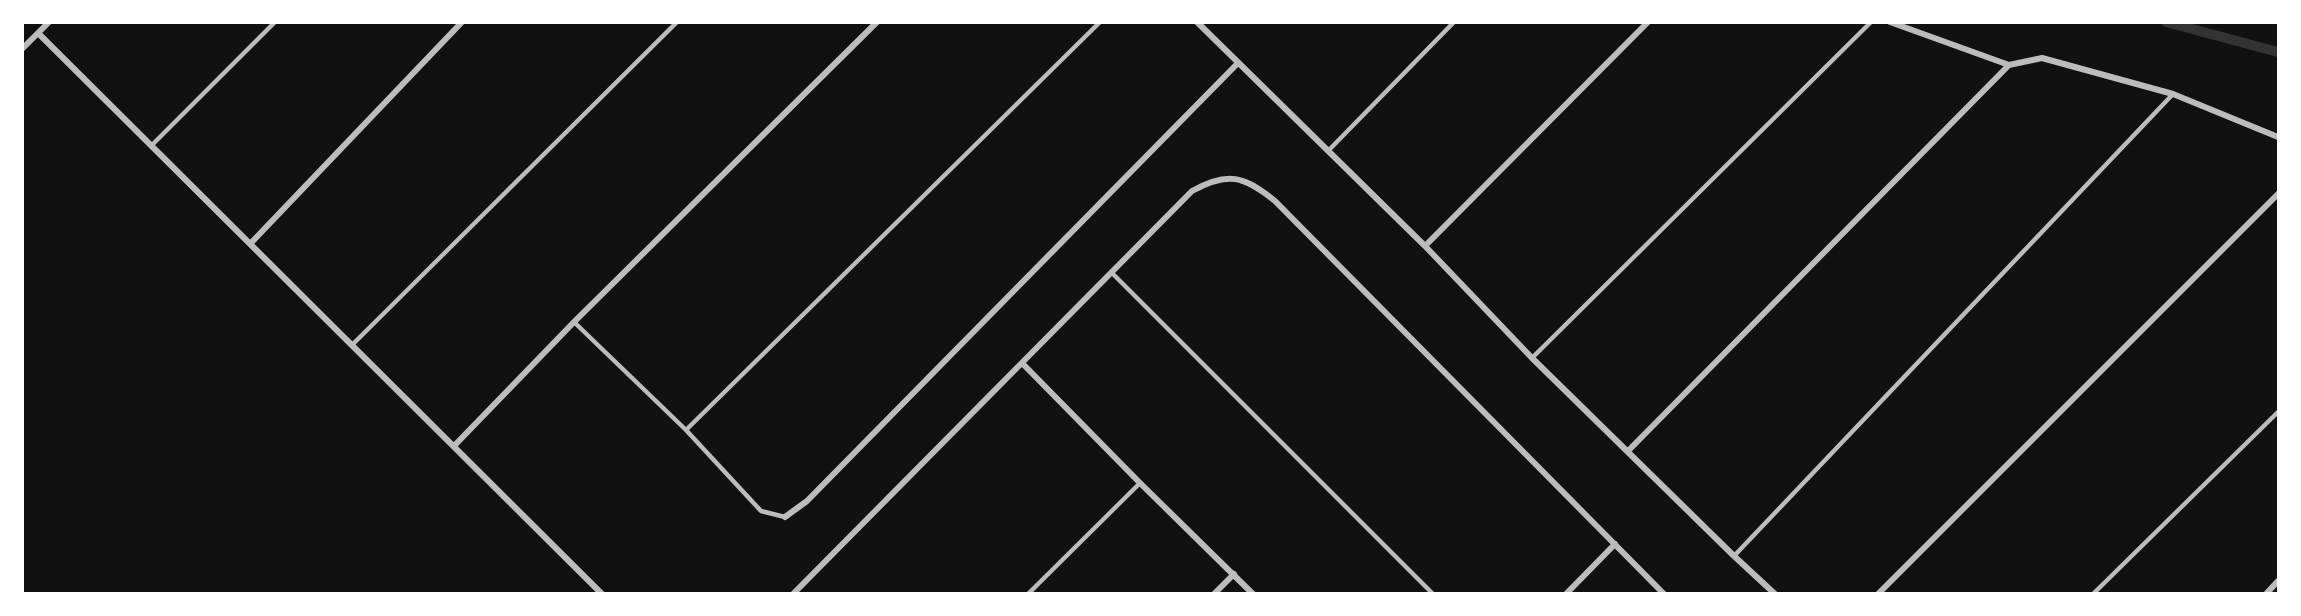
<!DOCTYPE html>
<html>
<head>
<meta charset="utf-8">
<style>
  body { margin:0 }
  #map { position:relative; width:2301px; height:616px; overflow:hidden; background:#111; font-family:Roboto,sans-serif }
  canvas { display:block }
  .frame { position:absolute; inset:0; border:24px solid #fff; pointer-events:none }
</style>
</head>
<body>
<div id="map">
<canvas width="2301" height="616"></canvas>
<div class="frame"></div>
</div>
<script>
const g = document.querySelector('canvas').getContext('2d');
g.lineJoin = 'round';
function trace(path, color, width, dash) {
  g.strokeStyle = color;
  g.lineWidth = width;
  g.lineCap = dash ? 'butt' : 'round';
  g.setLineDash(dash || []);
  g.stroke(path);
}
trace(new Path2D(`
  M 2166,22 L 2278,52`), '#333', 10);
trace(new Path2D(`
  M 151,146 L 275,22
  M 1328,151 L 1454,22
  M 1111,272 L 1433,594
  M 574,322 L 686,430 L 761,511 L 785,517
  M 352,345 L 677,22
  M 1532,358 L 1871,22
  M 686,430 L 1100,22
  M 1734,556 L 2173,94
  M 1028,594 L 1140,483
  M 2093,594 L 2278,412`), '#bcbcbc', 4.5);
trace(new Path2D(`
  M 1197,22 L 1425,246 L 1532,358 L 1734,556 L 1775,594
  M 1890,22 L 2009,65
  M 38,33 L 602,594
  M 22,49 L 49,22
  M 250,244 L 462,22
  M 1425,246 L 1648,22
  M 1022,363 L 1140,483 L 1253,594
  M 454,446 L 574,322 L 877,22
  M 1628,451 L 2009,65 L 2042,58 L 2173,94 L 2278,137
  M 785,517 L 807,501 L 1238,63
  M 793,594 L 1192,191 C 1228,171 1244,176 1275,201 L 1664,594
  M 1214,594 L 1234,574
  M 1566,594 L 1615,544
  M 1878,594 L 2278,194
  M 2266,594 L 2278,581`), '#bcbcbc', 6);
</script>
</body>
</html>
